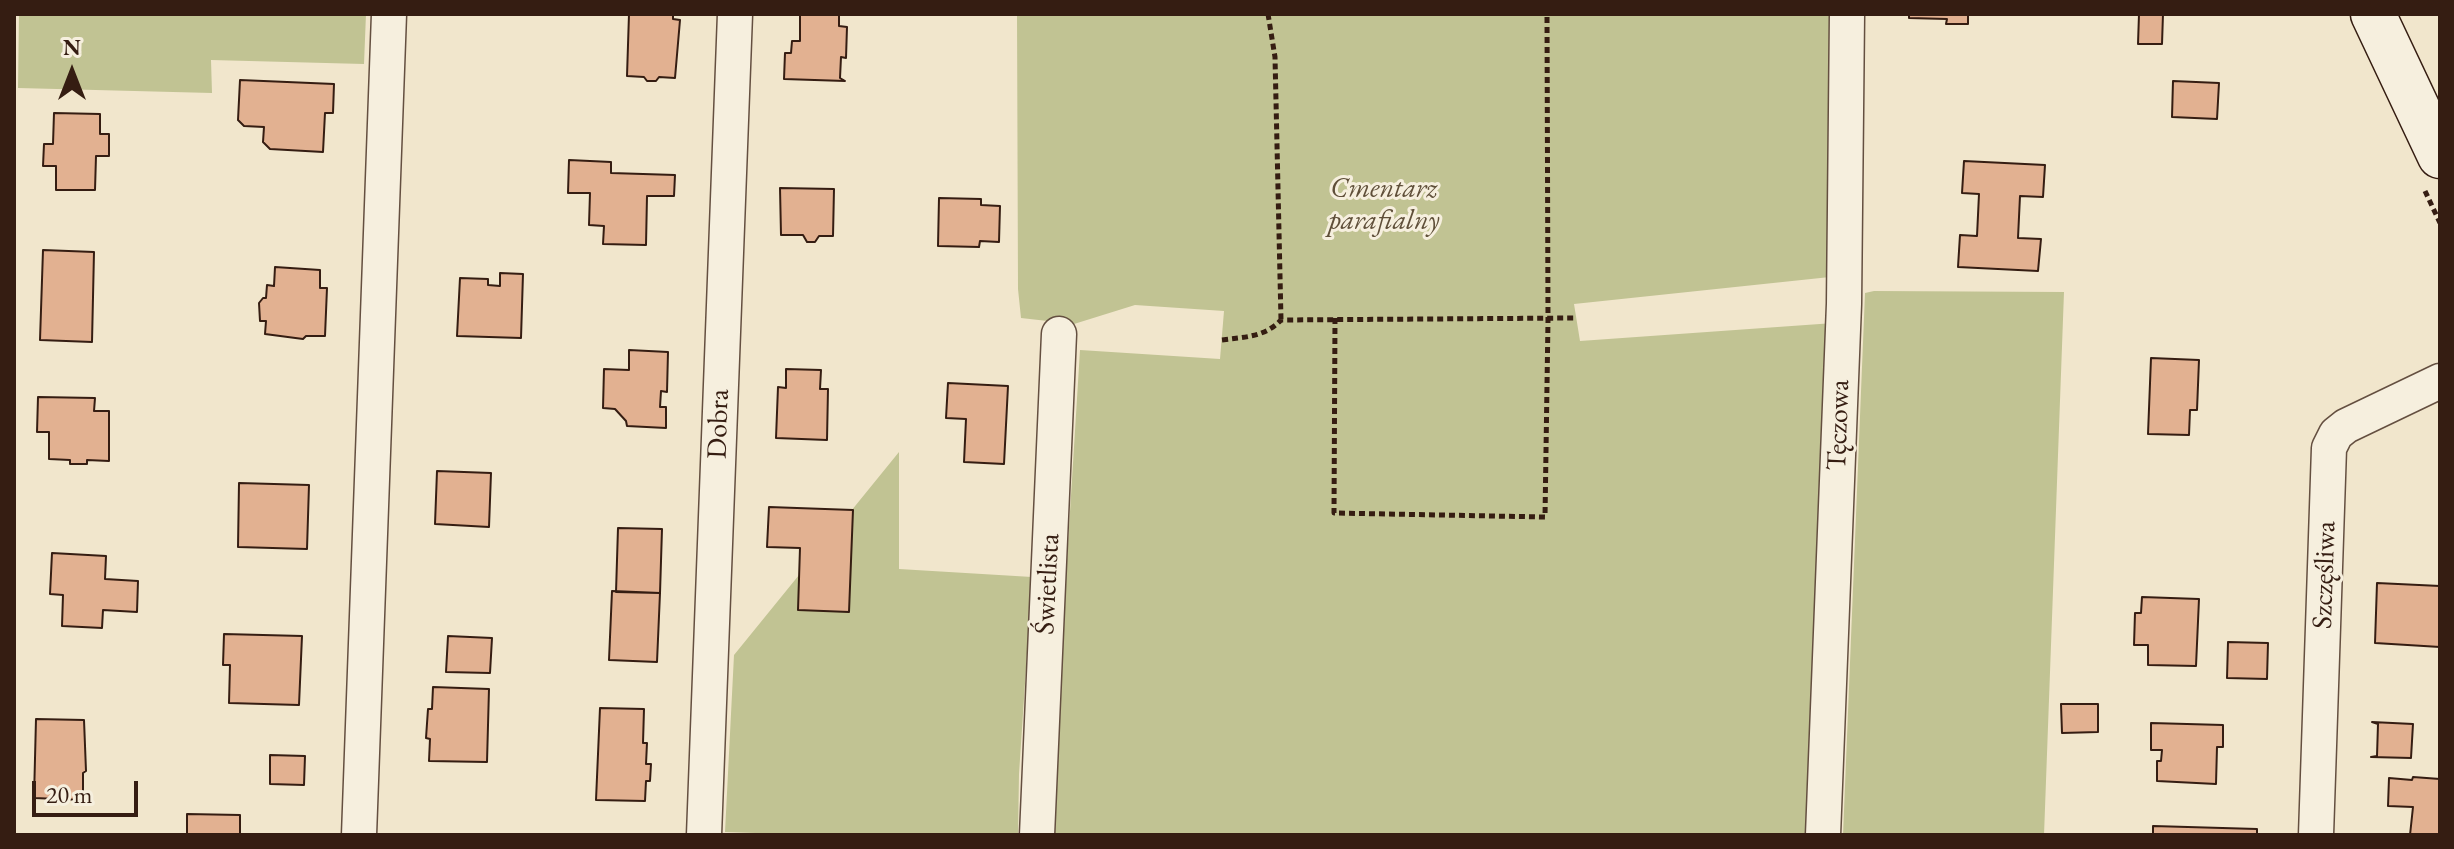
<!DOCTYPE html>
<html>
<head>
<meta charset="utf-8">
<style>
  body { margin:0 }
  #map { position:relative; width:2454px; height:849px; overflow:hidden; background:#f1e6cc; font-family:"EB Garamond",serif }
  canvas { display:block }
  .frame { position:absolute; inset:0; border:16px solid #351d12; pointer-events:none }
  .north { position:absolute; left:32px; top:32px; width:80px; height:80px; -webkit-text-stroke:6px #f6efde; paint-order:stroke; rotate:0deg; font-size:22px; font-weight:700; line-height:32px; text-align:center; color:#351d12 }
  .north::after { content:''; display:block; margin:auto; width:28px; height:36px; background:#351d12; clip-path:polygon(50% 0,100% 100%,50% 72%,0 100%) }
  .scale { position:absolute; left:32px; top:781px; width:106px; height:36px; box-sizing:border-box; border:4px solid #351d12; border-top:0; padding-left:10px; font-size:24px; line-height:28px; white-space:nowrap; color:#351d12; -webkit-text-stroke:6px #f6efde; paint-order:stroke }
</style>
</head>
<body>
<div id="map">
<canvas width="2454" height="849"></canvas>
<div class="frame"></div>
<div class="north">N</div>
<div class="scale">20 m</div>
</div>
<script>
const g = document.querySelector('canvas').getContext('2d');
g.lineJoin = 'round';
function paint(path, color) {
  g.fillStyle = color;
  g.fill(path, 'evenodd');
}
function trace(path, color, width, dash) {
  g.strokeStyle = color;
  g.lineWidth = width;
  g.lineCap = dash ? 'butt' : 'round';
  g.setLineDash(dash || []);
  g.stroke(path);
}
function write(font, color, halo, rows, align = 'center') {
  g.font = font + ' "EB Garamond",serif';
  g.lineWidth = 6;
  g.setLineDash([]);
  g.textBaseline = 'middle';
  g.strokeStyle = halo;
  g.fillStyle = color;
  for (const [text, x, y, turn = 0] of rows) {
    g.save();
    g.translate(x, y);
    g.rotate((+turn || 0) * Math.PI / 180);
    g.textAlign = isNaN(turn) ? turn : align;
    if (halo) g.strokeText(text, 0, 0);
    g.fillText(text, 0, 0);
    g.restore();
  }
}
paint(new Path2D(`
  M 19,14 L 366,14 L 364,64 L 211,60 L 212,93 L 18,88 Z
  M 1017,14 L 1836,14 L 1830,277 L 1574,304 L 1580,341 L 1834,323 L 1814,835 L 1050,835 L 1080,350 L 1220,359 L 1224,311 L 1135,305 L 1074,324 L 1021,318 L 1018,289 Z
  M 1874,291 L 2064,292 L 2044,835 L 1843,835 L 1865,293 Z
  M 899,452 L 899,569 L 1032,577 L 1019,774 L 1018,835 L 816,835 L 725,832 L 734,655 Z`), '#c1c393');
const building = new Path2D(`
  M 629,14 L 673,14 L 673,19 L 680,20 L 675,78 L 659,77 L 656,81 L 647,81 L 644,77 L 627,76 Z
  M 800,14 L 839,14 L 839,26 L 847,27 L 846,58 L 841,57 L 840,78 L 845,81 L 784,79 L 785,53 L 791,53 L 792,41 L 800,41 Z
  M 1909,14 L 1968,14 L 1968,24 L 1946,24 L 1947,19 L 1909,18 Z
  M 2139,14 L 2163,14 L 2162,44 L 2138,44 Z
  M 240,80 L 334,84 L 333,113 L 325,113 L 323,152 L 270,149 L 263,142 L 264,127 L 244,126 L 238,120 Z
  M 2173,81 L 2219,83 L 2217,119 L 2172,117 Z
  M 54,113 L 100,114 L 100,134 L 109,134 L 109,156 L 96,156 L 95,190 L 56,190 L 56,166 L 43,166 L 44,144 L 53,144 Z
  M 569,160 L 611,162 L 611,173 L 675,175 L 674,196 L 647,196 L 646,245 L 603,244 L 604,226 L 589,225 L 590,193 L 568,193 Z
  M 1964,161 L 2045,165 L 2043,197 L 2020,196 L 2018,238 L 2041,239 L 2038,271 L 1958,267 L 1960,235 L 1977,236 L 1979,194 L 1962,193 Z
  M 780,188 L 834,189 L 833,236 L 819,236 L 815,242 L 807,242 L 803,235 L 781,235 Z
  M 939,198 L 981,199 L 981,205 L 1000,206 L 999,242 L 980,241 L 979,247 L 938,246 Z
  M 43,250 L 94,252 L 92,342 L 40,340 Z
  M 275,267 L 320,270 L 320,288 L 327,288 L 325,336 L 306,336 L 303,339 L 265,334 L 266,321 L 260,321 L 259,303 L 263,298 L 266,298 L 267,285 L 274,286 Z
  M 500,273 L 523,274 L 521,338 L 457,336 L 460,278 L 488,279 L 488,285 L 500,286 Z
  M 629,350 L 668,352 L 667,392 L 661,391 L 660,407 L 666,407 L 666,428 L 627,426 L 626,421 L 615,409 L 603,408 L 604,369 L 629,370 Z
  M 2151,358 L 2199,360 L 2197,410 L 2190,410 L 2189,435 L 2148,434 Z
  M 786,369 L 821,370 L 820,389 L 828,389 L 827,440 L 776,438 L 778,387 L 786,388 Z
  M 948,383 L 1008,386 L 1004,464 L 964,462 L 966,419 L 946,418 Z
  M 38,397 L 95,398 L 94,411 L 109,411 L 109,461 L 87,460 L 87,464 L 70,464 L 70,460 L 49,459 L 49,432 L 37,432 Z
  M 437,471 L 491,473 L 489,527 L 435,524 Z
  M 239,483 L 309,485 L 307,549 L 238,547 Z
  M 769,507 L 853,510 L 849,612 L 798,610 L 800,548 L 767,547 Z
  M 618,528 L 662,529 L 660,593 L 616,592 Z
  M 52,553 L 106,556 L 105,579 L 138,581 L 137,612 L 103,610 L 102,628 L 62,626 L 63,595 L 50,594 Z
  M 2377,583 L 2440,586 L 2440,647 L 2375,643 Z
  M 612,591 L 660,593 L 657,662 L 609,660 Z
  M 2142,597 L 2199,599 L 2196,666 L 2148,665 L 2148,645 L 2134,645 L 2135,613 L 2141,613 Z
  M 224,634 L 302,636 L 299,705 L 229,703 L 230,665 L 223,665 Z
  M 448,636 L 492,638 L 490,673 L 446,672 Z
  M 2228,642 L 2268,643 L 2267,679 L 2227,678 Z
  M 433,687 L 489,689 L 487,762 L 429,761 L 430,739 L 426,738 L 428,709 L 432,709 Z
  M 2061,704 L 2098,704 L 2098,732 L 2062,733 Z
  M 600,708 L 644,709 L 643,743 L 647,743 L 646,764 L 651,764 L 650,781 L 646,781 L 645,801 L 596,800 Z
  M 36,719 L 84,720 L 86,771 L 83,773 L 83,800 L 34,798 Z
  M 2372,722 L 2413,724 L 2411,758 L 2371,757 L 2377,756 L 2378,724 Z
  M 2151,723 L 2223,725 L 2223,747 L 2217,747 L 2216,784 L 2157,781 L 2157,761 L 2161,761 L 2162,750 L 2151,750 Z
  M 270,755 L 305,756 L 304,785 L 270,784 Z
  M 2413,777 L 2440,779 L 2440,835 L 2410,835 L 2413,807 L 2388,806 L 2389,778 L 2412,780 Z
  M 187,814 L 240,815 L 240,835 L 187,835 Z
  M 2153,826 L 2257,829 L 2257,835 L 2153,835 Z`);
paint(building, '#e2b191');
trace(building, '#351d12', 2);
const street = new Path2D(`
  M 359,835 L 389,14
  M 704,835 L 735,14
  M 1037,835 L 1059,334
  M 1823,835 L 1844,304 L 1847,14
  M 2316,835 L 2329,448 L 2336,434 L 2346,426 L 2440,381`);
const secondary = new Path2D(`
  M 2373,14 L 2440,156`);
trace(street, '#644f40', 37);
trace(secondary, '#351d12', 47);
trace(new Path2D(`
  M 1268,14 L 1275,57 L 1281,320
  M 2425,191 L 2440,223
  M 1335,318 L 1334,513 L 1545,517 L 1548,320 L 1547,14
  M 1222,340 C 1245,337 1265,337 1281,320 L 1575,318`), '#351d12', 5, [6, 4]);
trace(street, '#f6efde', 34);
trace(secondary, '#f6efde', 44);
write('italic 28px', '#5f4f39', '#f6efde', [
  ["Cmentarz",1384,189],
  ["parafialny",1384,221]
]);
write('28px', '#351d12', '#f6efde', [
  ["Dobra",719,424,-88],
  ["Tęczowa",1839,425,-88],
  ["Szczęśliwa",2325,575,-88],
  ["Świetlista",1048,584,-87]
]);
</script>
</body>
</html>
